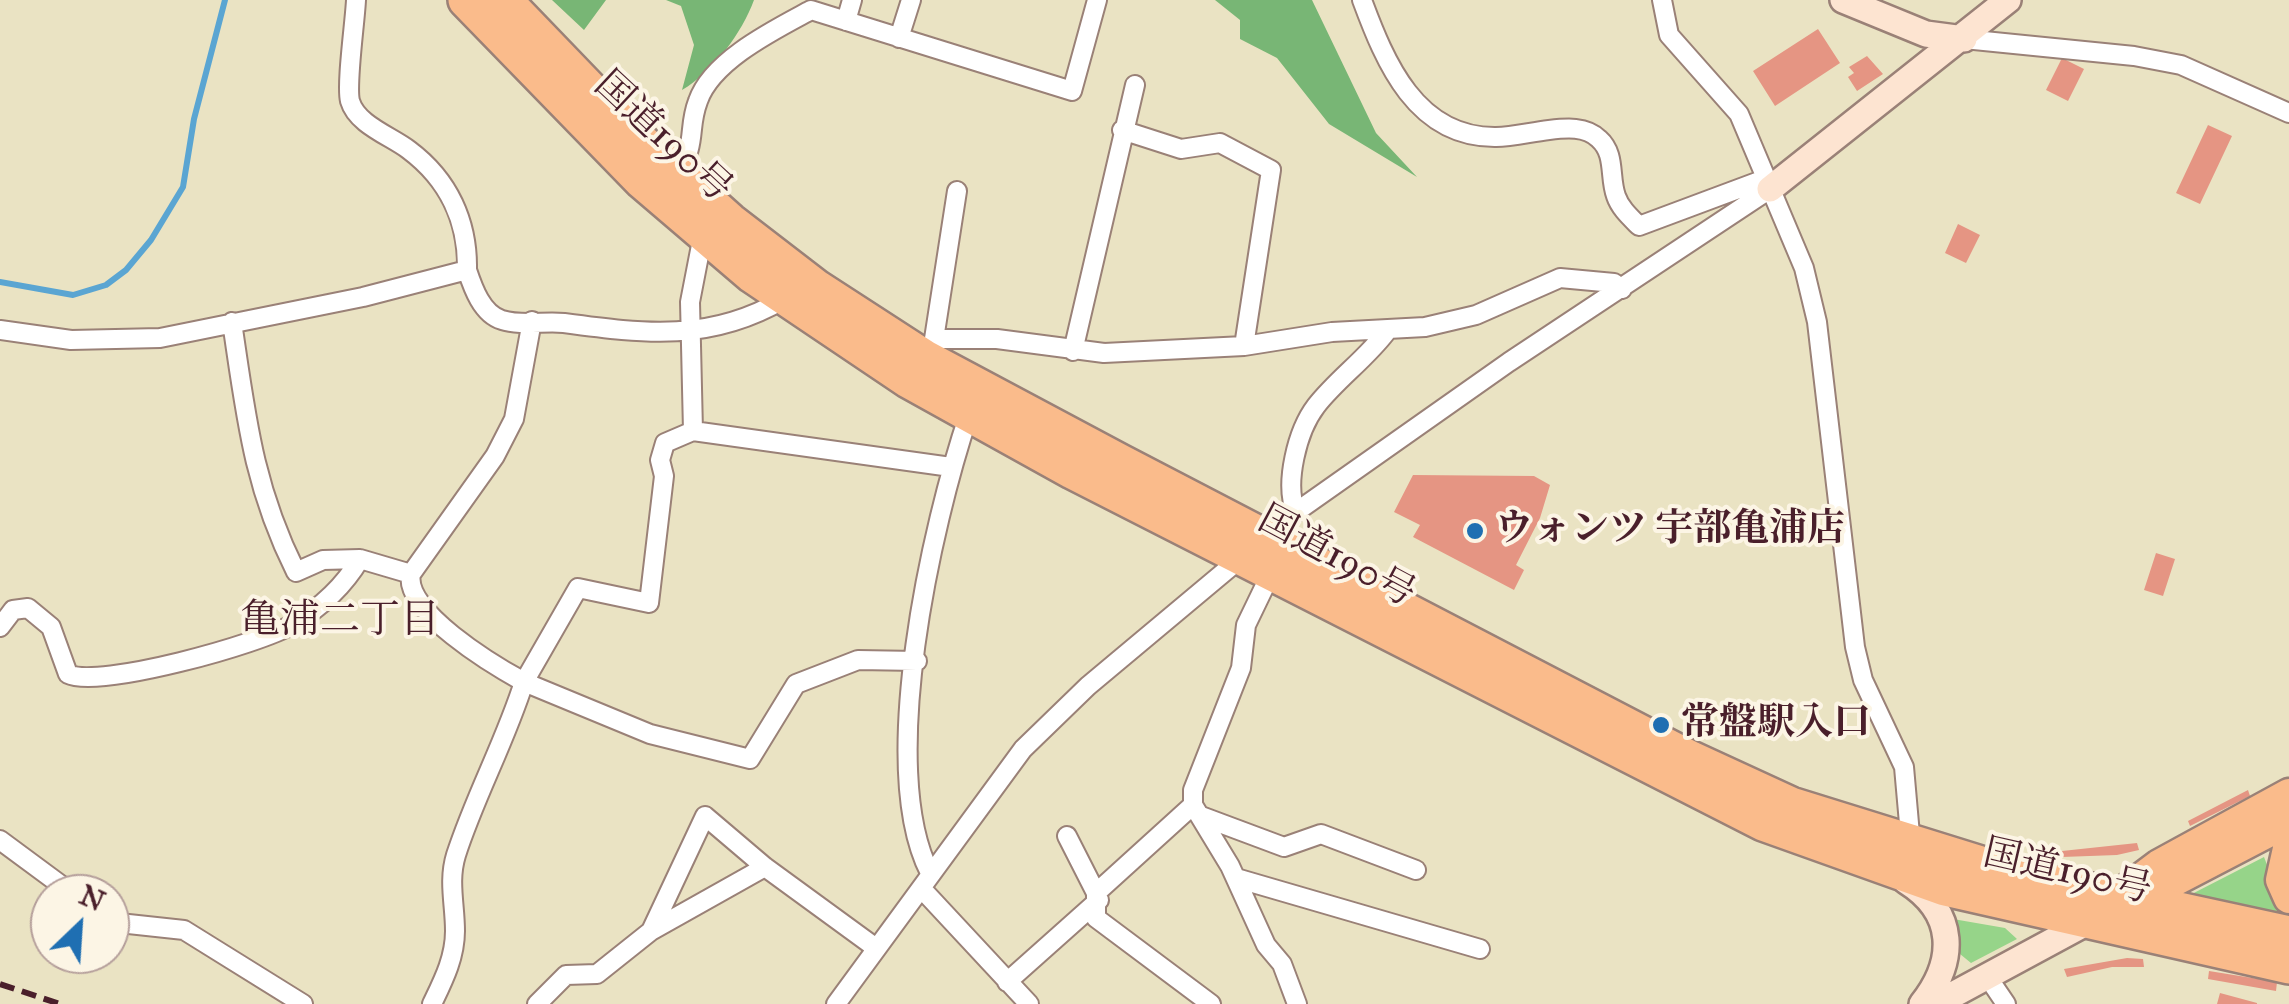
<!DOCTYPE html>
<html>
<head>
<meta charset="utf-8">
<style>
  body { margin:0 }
  #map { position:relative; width:2289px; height:1004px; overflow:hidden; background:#eae3c3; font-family:"IM FELL Great Primer",serif }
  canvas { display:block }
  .north { position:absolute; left:30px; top:874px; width:100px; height:100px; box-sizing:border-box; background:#fcf5e5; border:2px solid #b59f9b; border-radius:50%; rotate:25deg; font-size:28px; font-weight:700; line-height:40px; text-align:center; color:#4a1f2b }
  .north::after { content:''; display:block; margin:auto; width:35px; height:45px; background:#1f6fb2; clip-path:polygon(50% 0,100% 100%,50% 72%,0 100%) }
</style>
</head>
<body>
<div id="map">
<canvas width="2289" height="1004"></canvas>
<div class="north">N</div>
</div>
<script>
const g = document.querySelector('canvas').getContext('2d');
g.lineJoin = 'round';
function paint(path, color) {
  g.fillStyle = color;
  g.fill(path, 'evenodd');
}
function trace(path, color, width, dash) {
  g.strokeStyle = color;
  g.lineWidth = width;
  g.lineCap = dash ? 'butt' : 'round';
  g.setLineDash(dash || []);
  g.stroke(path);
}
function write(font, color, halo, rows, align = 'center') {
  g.font = font + ' "IM FELL Great Primer","Noto Serif JP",serif';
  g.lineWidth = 8;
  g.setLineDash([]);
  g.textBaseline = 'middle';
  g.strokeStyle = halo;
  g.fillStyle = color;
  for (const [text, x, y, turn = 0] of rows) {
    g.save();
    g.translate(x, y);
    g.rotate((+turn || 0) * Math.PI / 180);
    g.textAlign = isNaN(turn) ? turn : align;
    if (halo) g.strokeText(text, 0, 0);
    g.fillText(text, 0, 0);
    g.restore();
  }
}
paint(new Path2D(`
  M 2264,857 L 2289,922 L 2186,897 Z
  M 1953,919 L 2005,928 L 2017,939 L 1971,963 L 1960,954 Z`), '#96d489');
paint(new Path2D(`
  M 552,0 L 606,0 L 584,30 Z
  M 666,0 L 754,0 C 742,33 713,72 682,90 L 694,45 L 681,6 Z
  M 1215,0 L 1312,0 L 1376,133 L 1417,177 L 1329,124 L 1277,58 L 1240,39 L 1240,20 Z`), '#78b675');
trace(new Path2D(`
  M 0,282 L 73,295 L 106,285 L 126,270 L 151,240 L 183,187 L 194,119 L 225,0`), '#5aa5d2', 6);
paint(new Path2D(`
  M 1818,29 L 1840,63 L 1775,106 L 1753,71 Z
  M 1867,56 L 1883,74 L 1857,91 L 1848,77 L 1854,73 L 1849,67 Z
  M 2062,58 L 2084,69 L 2068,101 L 2046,90 Z
  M 2208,125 L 2232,136 L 2200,204 L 2176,193 Z
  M 1958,224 L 1980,235 L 1966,263 L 1945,253 Z
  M 1413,475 L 1534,476 L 1550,485 L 1540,518 L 1516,565 L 1524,570 L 1514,590 L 1413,537 L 1420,525 L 1394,512 Z
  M 2156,553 L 2175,559 L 2163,596 L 2144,590 Z
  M 2248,790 L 2250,796 L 2190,826 L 2188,821 Z
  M 2137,843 L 2139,850 L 2117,855 L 2062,857 L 2062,851 Z
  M 2127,958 L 2143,959 L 2144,967 L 2112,967 L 2067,977 L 2064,969 Z
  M 2209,971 L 2277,982 L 2276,991 L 2208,979 Z
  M 2220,993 L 2257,1003 L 2257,1004 L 2217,1004 Z`), '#e59583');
const street = new Path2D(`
  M 356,0 C 355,22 346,84 350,101 C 357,125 391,136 409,150 C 449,180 468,222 467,270
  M 1362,0 C 1385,62 1416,138 1496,137 C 1513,137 1531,132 1549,130 C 1566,128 1586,126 1599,139 C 1616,154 1609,177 1616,196 C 1620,208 1630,217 1639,226 L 1765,179
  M 1662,0 L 1669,35 L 1739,114 L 1804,268 L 1817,322 L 1855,647 L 1863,680 L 1904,767 L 1911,846
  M 846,21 L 852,0
  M 899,38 L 911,0
  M 1964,39 L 2134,56 L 2181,65 L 2289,113
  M 1122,130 L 1181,149 L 1220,143 L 1271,170 L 1244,346
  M 677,174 C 698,142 687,130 698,101 C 712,60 776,29 811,10 L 1072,91 L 1097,0
  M 232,322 C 246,416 253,486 296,572 L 323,560 L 360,559
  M 0,330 L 71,340 L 160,338 L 363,297 L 467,270 C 473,288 482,314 502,320 C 520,326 545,321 564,323 C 645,334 711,342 784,299
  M 934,339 L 957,191
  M 1073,351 L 1135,85
  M 925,358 L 934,339 L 997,339 L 1104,353 L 1244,346 L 1332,332 L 1425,327 L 1476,315 L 1560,278 L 1614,283 L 1622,289
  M 693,431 L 690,302 L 703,235
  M 1296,512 C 1284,484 1297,431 1316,406 C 1337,379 1366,359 1387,331
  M 1274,567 L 1246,625 L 1241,668 L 1193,790 L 1193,805 L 1230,866 L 1266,945 L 1282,964 L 1297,1004
  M 0,627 L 13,610 L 28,608 L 51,627 L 68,674 C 98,689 261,644 293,624 C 320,608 344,586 360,559 L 411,574
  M 917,661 L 858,660 L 796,684 L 750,759 L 650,734 L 524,682 L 578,588 L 649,603 L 664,476 L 660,460 L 665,443 L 693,431 L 951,467
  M 1193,805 L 1096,893 L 1096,918 L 1211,1004
  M 1201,816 L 1284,847 L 1321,834 L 1416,870
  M 1067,836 L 1096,893
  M 0,840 L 73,894
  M 930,873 C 876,768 932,524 969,414
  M 1236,878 L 1480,949
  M 921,888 L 1029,1004
  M 110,922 L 184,930 L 303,1004
  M 651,931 L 765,867
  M 1987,976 L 2006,1004
  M 1007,982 L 1099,900
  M 432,1004 C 443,981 455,958 455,931 C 455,904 448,881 456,855 C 475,796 505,742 524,682 C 493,665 403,611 411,574 L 495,456 L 514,419 L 532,321
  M 537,1004 L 566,975 L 597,974 L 651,931 L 705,816 L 765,867 L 876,948
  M 836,1004 L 1023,749 L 1088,686 L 1296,512 L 1509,362 L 1770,189`);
const secondary = new Path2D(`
  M 1843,0 L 1926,34 L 1964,39
  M 1770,189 L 2008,0
  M 1906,881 C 1957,913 1956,961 1922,1004
  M 1936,1004 L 2086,923`);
const primary = new Path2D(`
  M 2289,844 L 2281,880 L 2289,898
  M 2128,905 L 2289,821
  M 2103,907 L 2159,865 L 2289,794`);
const highway = new Path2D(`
  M 466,0 L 642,181 L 752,275 L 908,380 L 1072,471 L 1763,823 L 1945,888 L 2289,966
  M 504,0 L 634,135 L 730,221 L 817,288 L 925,358 L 1120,462 L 1691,759 L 1791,805 L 2013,874 L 2289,934`);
trace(street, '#9a8177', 22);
trace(secondary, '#9a8177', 30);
trace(primary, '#9a8177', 35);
trace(highway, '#9a8177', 40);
trace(street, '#fff', 18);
trace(secondary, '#fde4d1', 25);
trace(primary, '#fabb8b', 30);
trace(highway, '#fabb8b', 35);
trace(new Path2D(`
  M 0,984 L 60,1004`), '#4a1f2b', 6, [15, 8]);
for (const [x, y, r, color] of [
  [1475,531,10,"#1f6fb2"],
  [1661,725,10,"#1f6fb2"]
]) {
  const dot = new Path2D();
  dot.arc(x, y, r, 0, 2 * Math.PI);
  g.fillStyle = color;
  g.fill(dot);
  trace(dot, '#fcf5e5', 4);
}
write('38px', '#4a1f2b', '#fcf5e5', [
  ["国道190号",662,138,43],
  ["国道190号",1336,558,28],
  ["国道190号",2067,873,13]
]);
write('bold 38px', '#4a1f2b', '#fcf5e5', [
  ["ウォンツ 宇部亀浦店",1495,531],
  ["常盤駅入口",1681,725]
], 'left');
write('40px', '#4a1f2b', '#fcf5e5', [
  ["亀浦二丁目",340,622]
]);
</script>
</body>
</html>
